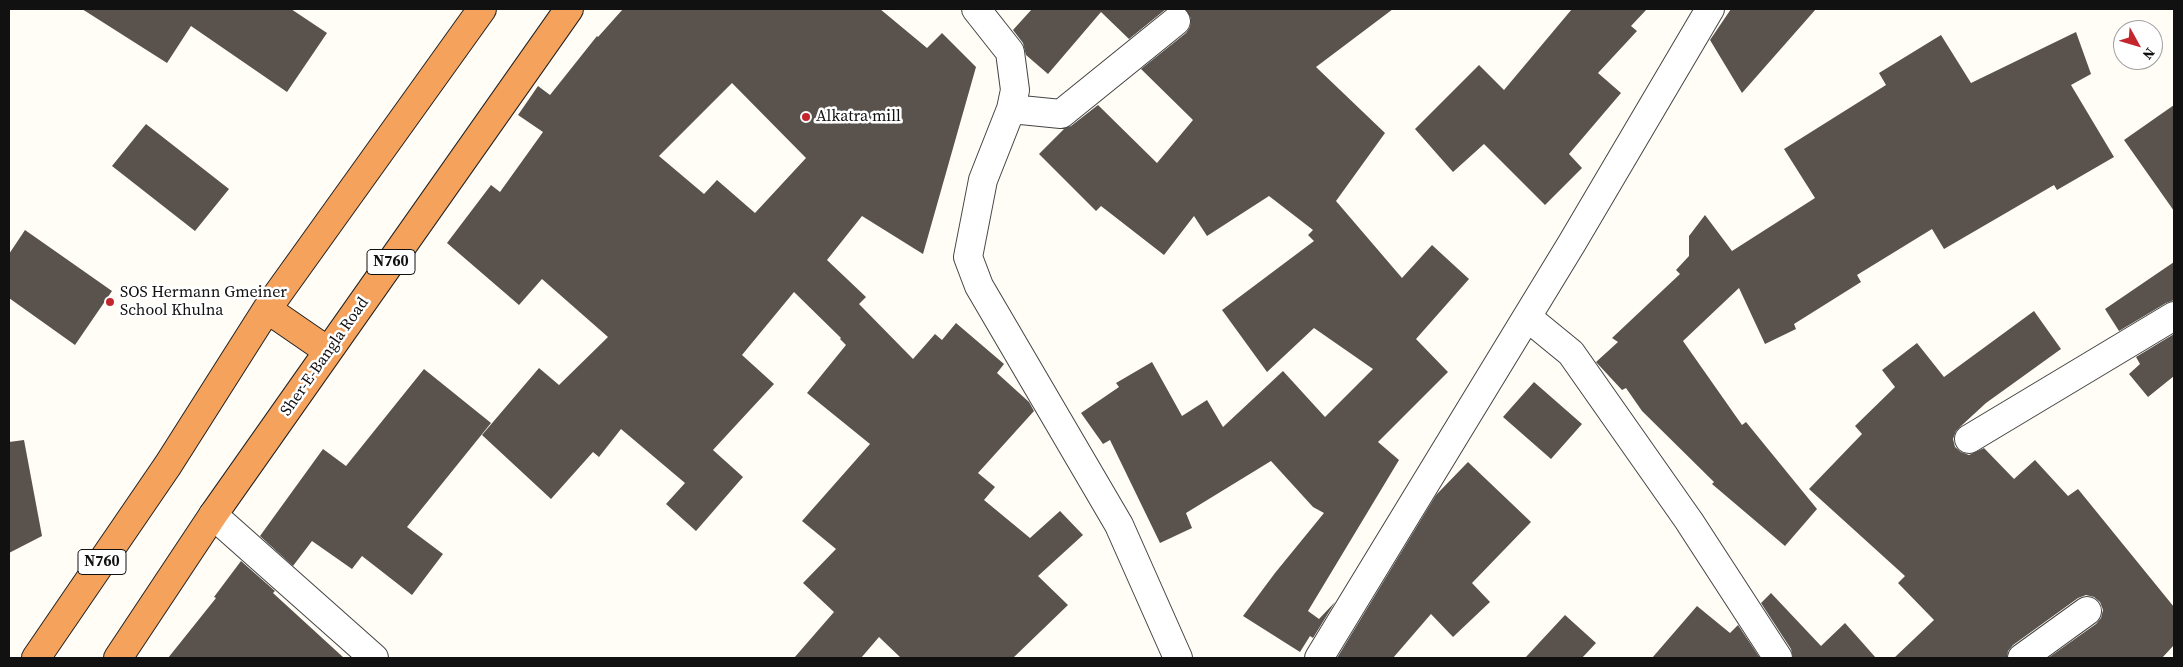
<!DOCTYPE html>
<html>
<head>
<meta charset="utf-8">
<style>
  body { margin:0 }
  #map { position:relative; width:2183px; height:667px; overflow:hidden; background:#fffdf5; font-family:"Source Serif 4",serif }
  canvas { display:block }
  .frame { position:absolute; inset:0; border:10px solid #111; pointer-events:none }
  .north { position:absolute; left:2113px; top:20px; width:50px; height:50px; box-sizing:border-box; background:#fff; border:1px solid #a0a0a0; border-radius:50%; rotate:129deg; font-size:14px; font-weight:700; line-height:20px; text-align:center; color:#111 }
  .north::after { content:''; display:block; margin:auto; width:18px; height:22px; background:#c4262e; clip-path:polygon(50% 0,100% 100%,50% 72%,0 100%) }
</style>
</head>
<body>
<div id="map">
<canvas width="2183" height="667"></canvas>
<div class="frame"></div>
<div class="north">N</div>
</div>
<script>
const g = document.querySelector('canvas').getContext('2d');
g.lineJoin = 'round';
function paint(path, color) {
  g.fillStyle = color;
  g.fill(path, 'evenodd');
}
function trace(path, color, width, dash) {
  g.strokeStyle = color;
  g.lineWidth = width;
  g.lineCap = dash ? 'butt' : 'round';
  g.setLineDash(dash || []);
  g.stroke(path);
}
function write(font, color, halo, rows, align = 'center') {
  g.font = font + ' "Source Serif 4",serif';
  g.lineWidth = 5;
  g.setLineDash([]);
  g.textBaseline = 'middle';
  g.strokeStyle = halo;
  g.fillStyle = color;
  for (const [text, x, y, turn = 0] of rows) {
    g.save();
    g.translate(x, y);
    g.rotate((+turn || 0) * Math.PI / 180);
    g.textAlign = isNaN(turn) ? turn : align;
    if (halo) g.strokeText(text, 0, 0);
    g.fillText(text, 0, 0);
    g.restore();
  }
}
paint(new Path2D(`
  M 82,9 L 291,9 L 327,33 L 287,92 L 191,26 L 167,63 Z
  M 623,9 L 880,9 L 927,48 L 942,33 L 976,67 L 923,254 L 862,216 L 827,260 L 866,297 L 859,304 L 913,359 L 935,334 L 942,340 L 956,323 L 1004,364 L 997,373 L 1029,402 L 1034,411 L 978,473 L 995,487 L 984,500 L 1030,538 L 1060,511 L 1083,535 L 1038,576 L 1068,605 L 1013,658 L 901,658 L 879,637 L 861,658 L 794,658 L 834,612 L 803,583 L 836,549 L 802,521 L 870,444 L 807,393 L 846,345 L 840,339 L 841,338 L 794,292 L 742,355 L 774,384 L 713,450 L 743,477 L 696,531 L 666,504 L 685,483 L 621,429 L 599,457 L 593,452 L 551,499 L 482,435 L 539,368 L 559,385 L 608,337 L 542,279 L 519,305 L 447,243 L 491,185 L 500,192 L 543,132 L 518,115 L 538,86 L 550,95 L 597,36 L 598,37 ZM 732,83 L 806,158 L 755,213 L 717,180 L 704,194 L 659,156 Z
  M 1032,9 L 1166,9 L 1129,39 L 1101,12 L 1048,74 L 1026,55 L 1023,43 L 1013,30 Z
  M 1185,9 L 1393,9 L 1316,67 L 1385,133 L 1336,201 L 1402,278 L 1432,245 L 1469,279 L 1416,339 L 1448,372 L 1378,442 L 1399,460 L 1308,611 L 1319,619 L 1335,602 L 1313,638 L 1310,636 L 1300,652 L 1243,616 L 1275,573 L 1324,513 L 1313,507 L 1271,461 L 1186,513 L 1192,528 L 1160,543 L 1110,440 L 1103,444 L 1081,413 L 1119,387 L 1116,383 L 1152,362 L 1182,416 L 1207,400 L 1223,427 L 1283,371 L 1325,417 L 1373,369 L 1314,328 L 1267,372 L 1222,310 L 1314,241 L 1308,235 L 1313,230 L 1269,196 L 1207,236 L 1194,216 L 1164,255 L 1101,206 L 1096,211 L 1039,154 L 1065,128 L 1071,126 L 1098,105 L 1157,163 L 1193,120 L 1141,69 L 1186,33 L 1190,27 L 1191,18 Z
  M 1572,9 L 1647,9 L 1631,26 L 1637,31 L 1598,73 L 1621,93 L 1569,154 L 1582,168 L 1545,205 L 1484,144 L 1453,172 L 1415,129 L 1479,65 L 1504,90 Z
  M 1731,9 L 1816,9 L 1742,93 L 1710,40 Z
  M 2076,32 L 2091,74 L 2071,85 L 2114,157 L 2057,190 L 2054,185 L 1944,249 L 1932,229 L 1857,275 L 1861,282 L 1794,324 L 1796,329 L 1765,344 L 1739,288 L 1683,341 L 1742,425 L 1746,422 L 1817,509 L 1785,546 L 1712,484 L 1714,482 L 1642,411 L 1626,388 L 1622,390 L 1596,362 L 1618,342 L 1612,338 L 1680,274 L 1676,270 L 1689,256 L 1689,236 L 1705,215 L 1732,251 L 1815,198 L 1784,149 L 1886,85 L 1879,73 L 1941,35 L 1971,83 Z
  M 2174,105 L 2174,211 L 2124,140 Z
  M 146,124 L 229,189 L 195,231 L 112,166 Z
  M 25,230 L 112,291 L 75,345 L 9,298 L 9,254 Z
  M 2174,262 L 2174,300 L 2166,303 L 2119,331 L 2105,309 Z
  M 2034,311 L 2061,349 L 1986,403 L 1961,426 L 1956,431 L 1953,439 L 1955,447 L 1961,452 L 1969,455 L 1984,448 L 2014,479 L 2035,460 L 2068,496 L 2078,489 L 2174,607 L 2174,645 L 2162,658 L 2048,658 L 2096,624 L 2101,618 L 2103,610 L 2100,602 L 2094,597 L 2086,595 L 2078,598 L 2013,645 L 2008,651 L 2007,658 L 1894,658 L 1934,620 L 1898,583 L 1905,576 L 1809,489 L 1862,434 L 1855,426 L 1895,387 L 1882,370 L 1917,343 L 1944,377 Z
  M 2174,334 L 2174,376 L 2148,397 L 2129,374 L 2140,364 L 2136,357 Z
  M 424,369 L 491,423 L 407,527 L 443,554 L 412,595 L 362,556 L 352,569 L 312,541 L 293,566 L 260,536 L 323,449 L 346,466 Z
  M 1534,382 L 1582,424 L 1551,459 L 1503,417 Z
  M 24,440 L 42,536 L 9,553 L 9,442 Z
  M 1468,462 L 1531,522 L 1472,583 L 1490,602 L 1453,637 L 1431,614 L 1393,658 L 1337,658 L 1436,495 Z
  M 241,561 L 275,591 L 273,593 L 344,658 L 168,658 L 216,598 L 214,597 Z
  M 1771,593 L 1821,646 L 1845,623 L 1876,658 L 1793,658 L 1791,649 L 1761,603 Z
  M 1697,606 L 1730,633 L 1738,625 L 1760,658 L 1652,658 Z
  M 1565,615 L 1596,643 L 1582,658 L 1525,658 Z`), '#5a524d');
const minor = new Path2D(`
  M 976,9 L 1010,52 L 1015,90 L 1011,109 L 983,180 L 968,257 L 979,286 L 1119,525 L 1178,658
  M 1011,109 L 1061,114 L 1176,21
  M 1527,317 L 1571,353 L 1689,521 L 1778,658
  M 1969,439 L 2174,316
  M 213,515 L 374,658
  M 1319,658 L 1572,243 L 1710,9
  M 2022,658 L 2087,611`);
const highway = new Path2D(`
  M 267,309 L 328,351
  M 36,658 L 168,465 L 267,309 L 482,9
  M 118,658 L 213,515 L 569,9`);
trace(minor, '#444', 30);
trace(highway, '#222', 30);
trace(minor, '#fff', 28);
trace(highway, '#f5a25d', 28);
for (const [x, y, r, color] of [
  [806,117,5,"#c4262e"],
  [110,302,5,"#c4262e"]
]) {
  const dot = new Path2D();
  dot.arc(x, y, r, 0, 2 * Math.PI);
  g.fillStyle = color;
  g.fill(dot);
  trace(dot, '#fff', 2);
}
for (const [x, y, w] of [
  [391,262,48],
  [102,562,48]
]) {
  const box = new Path2D();
  box.roundRect(x - w / 2, y - 12.5, w, 25, 4);
  g.fillStyle = '#fff';
  g.fill(box);
  trace(box, '#111', 1);
}
write('bold 15px', '#111', null, [
  ["N760",391,262],
  ["N760",102,562]
]);
write('16px', '#111', '#fff', [
  ["Alkatra mill",816,117],
  ["SOS Hermann Gmeiner",120,293],
  ["School Khulna",120,311]
], 'left');
write('16px', '#111', '#fff', [
  ["Sher-E-Bangla Road",325,357,-55]
]);
</script>
</body>
</html>
